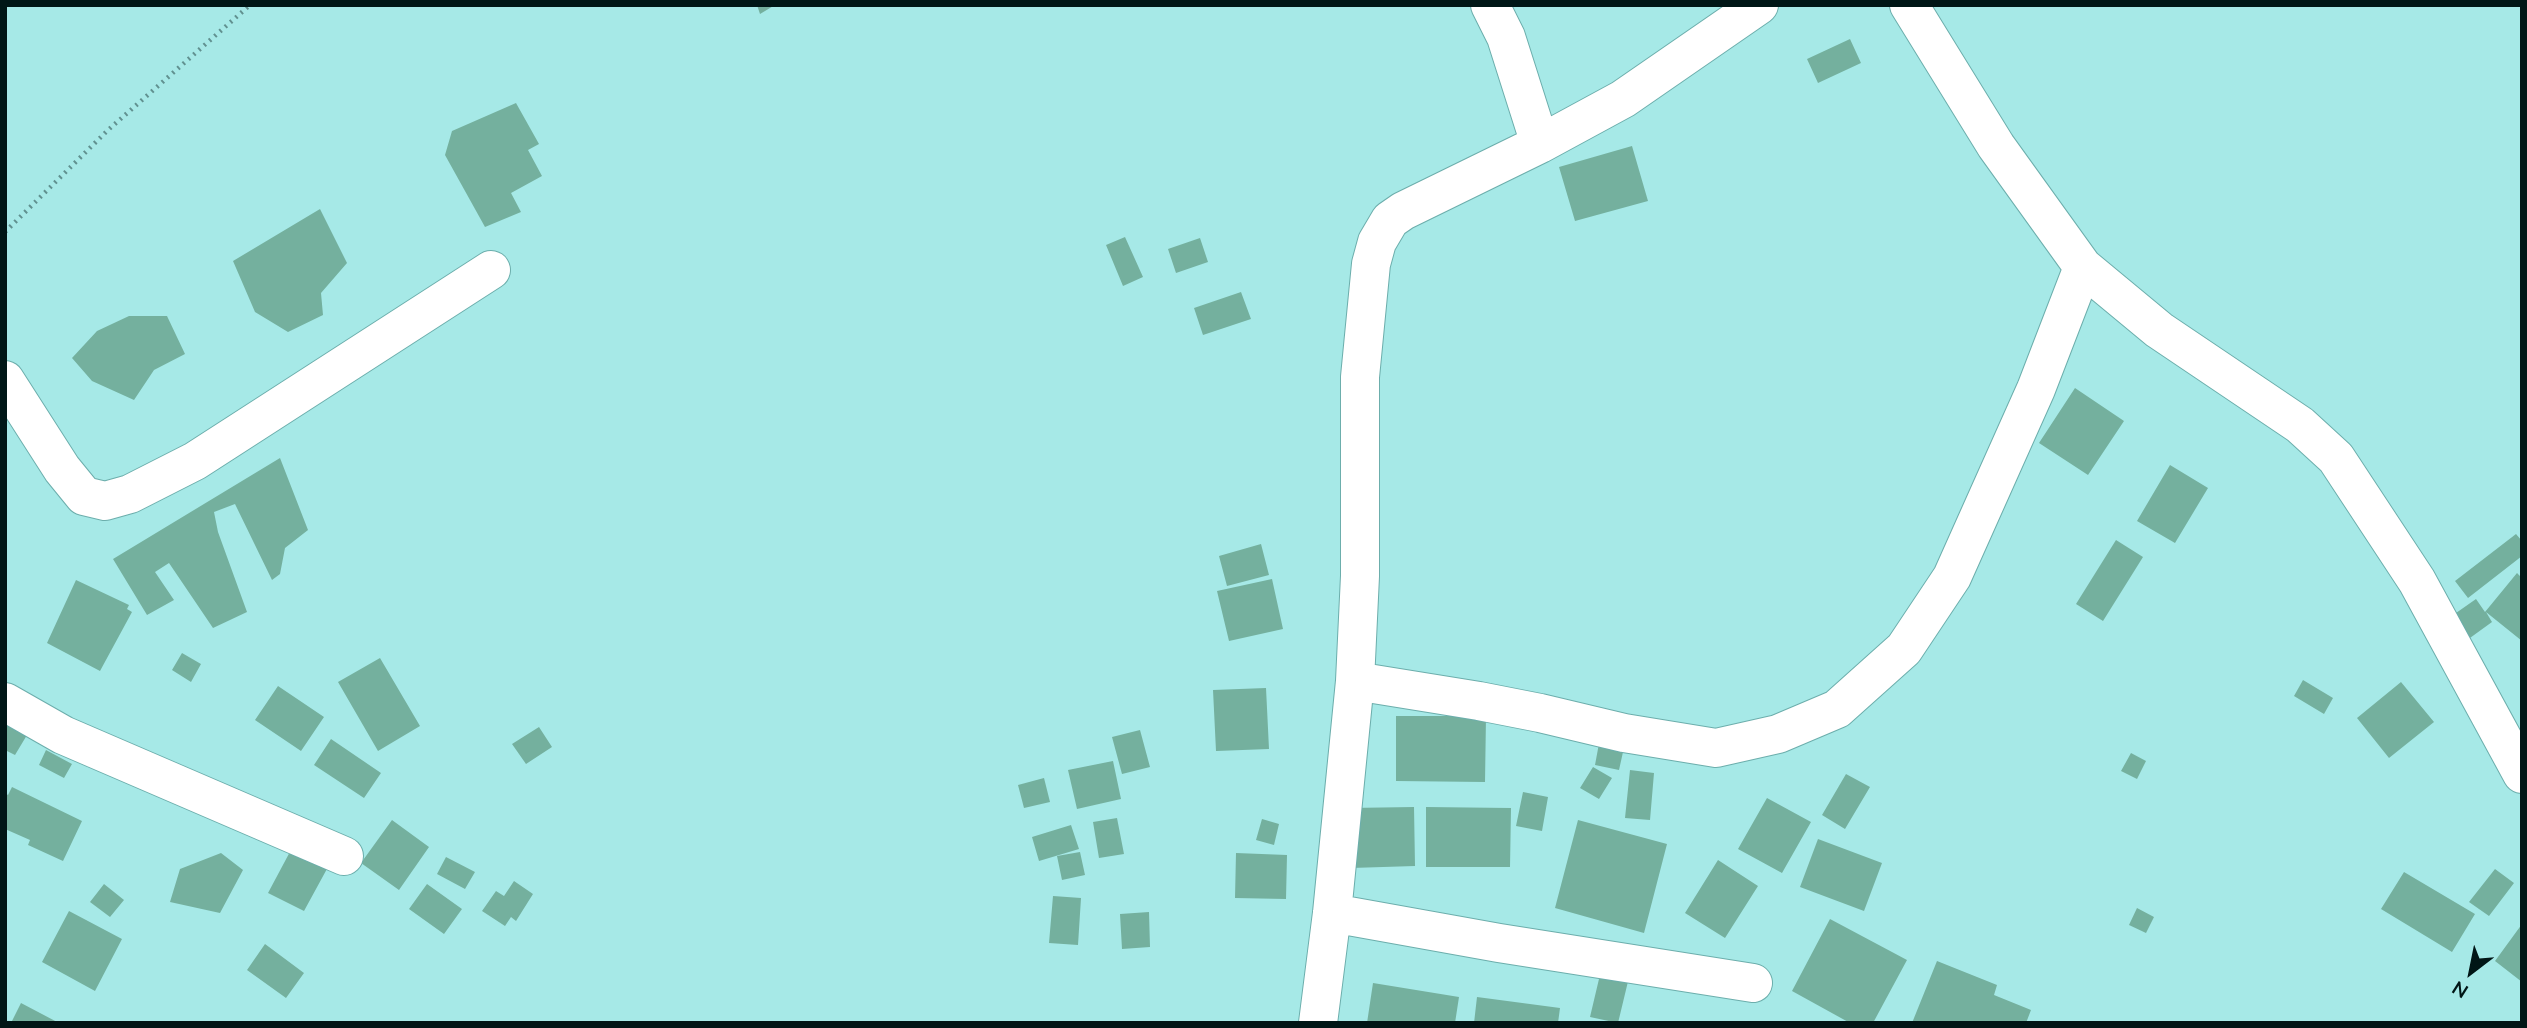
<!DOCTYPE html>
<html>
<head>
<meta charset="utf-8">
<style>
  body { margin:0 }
  #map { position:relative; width:2527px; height:1028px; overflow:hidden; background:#a6e9e7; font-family:Mulish,sans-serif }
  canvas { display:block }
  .frame { position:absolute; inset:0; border:7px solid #001616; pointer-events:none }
  .north { position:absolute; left:2436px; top:937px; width:70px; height:70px; -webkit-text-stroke:5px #a6e9e7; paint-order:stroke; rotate:212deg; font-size:19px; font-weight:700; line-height:28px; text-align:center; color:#001616 }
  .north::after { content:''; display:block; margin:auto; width:24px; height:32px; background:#001616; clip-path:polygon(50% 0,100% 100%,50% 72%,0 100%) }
</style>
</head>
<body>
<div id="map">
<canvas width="2527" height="1028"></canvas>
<div class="frame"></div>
<div class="north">N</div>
</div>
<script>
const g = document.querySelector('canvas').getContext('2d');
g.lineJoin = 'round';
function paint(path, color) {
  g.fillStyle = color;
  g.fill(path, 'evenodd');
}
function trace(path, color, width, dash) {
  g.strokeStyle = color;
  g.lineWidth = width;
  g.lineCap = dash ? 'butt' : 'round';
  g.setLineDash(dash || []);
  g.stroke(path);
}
paint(new Path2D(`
  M 757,5 L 775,5 L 760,14 Z
  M 1850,39 L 1861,63 L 1818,83 L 1807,59 Z
  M 516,103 L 539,144 L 528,150 L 542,176 L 511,193 L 521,212 L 485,227 L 445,155 L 452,131 Z
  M 1632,146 L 1648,201 L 1575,221 L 1559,167 Z
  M 320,209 L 347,263 L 321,293 L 323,315 L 288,332 L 255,312 L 233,261 Z
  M 1125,237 L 1143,277 L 1123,286 L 1106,245 Z
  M 1200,238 L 1208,262 L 1176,273 L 1168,249 Z
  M 1241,292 L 1251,319 L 1203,335 L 1194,308 Z
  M 129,316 L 167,316 L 185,354 L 154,370 L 134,400 L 92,381 L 72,358 L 97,331 Z
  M 2075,388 L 2124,421 L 2088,475 L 2039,443 Z
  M 280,458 L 308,530 L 285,548 L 280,574 L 272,580 L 235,504 L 214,512 L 218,532 L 247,612 L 213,628 L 169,563 L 155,572 L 174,600 L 147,615 L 113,559 Z
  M 2170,465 L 2208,488 L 2175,543 L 2137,521 Z
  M 2516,534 L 2522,541 L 2522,556 L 2468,598 L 2455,581 Z
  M 2116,540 L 2143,557 L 2103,621 L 2076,604 Z
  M 1261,544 L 1269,575 L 1227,586 L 1219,556 Z
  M 2517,573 L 2520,576 L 2522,573 L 2522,641 L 2486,612 L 2492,622 L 2463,643 L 2446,620 L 2476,599 L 2485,612 Z
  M 1272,579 L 1283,629 L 1229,641 L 1217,591 Z
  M 76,580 L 129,605 L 127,609 L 132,612 L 100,671 L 47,643 Z
  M 182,653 L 201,664 L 191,682 L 172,670 Z
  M 380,658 L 420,726 L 378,751 L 338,682 Z
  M 2303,680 L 2333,698 L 2324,714 L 2294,696 Z
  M 2401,682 L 2434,722 L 2389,758 L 2357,718 Z
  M 278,686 L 324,717 L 301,751 L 255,720 Z
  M 1266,688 L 1269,749 L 1216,751 L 1213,690 Z
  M 1396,716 L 1486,716 L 1485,782 L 1396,781 Z
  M 5,724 L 27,735 L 15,755 L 5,750 Z
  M 539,727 L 552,747 L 526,764 L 512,744 Z
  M 1140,730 L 1150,767 L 1122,774 L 1112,737 Z
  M 1600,738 L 1625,743 L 1619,770 L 1595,765 Z
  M 331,739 L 381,773 L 364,798 L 314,765 Z
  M 46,750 L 72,764 L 64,778 L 39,765 Z
  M 2131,753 L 2146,761 L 2137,779 L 2121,771 Z
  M 1113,761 L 1121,799 L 1077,809 L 1068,770 Z
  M 1593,767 L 1612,778 L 1599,799 L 1580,788 Z
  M 1630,770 L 1654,773 L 1650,820 L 1625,818 Z
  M 1846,774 L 1870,787 L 1845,829 L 1822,815 Z
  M 1044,778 L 1050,802 L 1024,808 L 1018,785 Z
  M 12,787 L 82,821 L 63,861 L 28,845 L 30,840 L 5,829 L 5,793 L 8,795 Z
  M 1523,792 L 1548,797 L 1542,831 L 1516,826 Z
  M 1767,798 L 1811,822 L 1782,873 L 1738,849 Z
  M 1414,807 L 1415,866 L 1351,868 L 1349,808 Z
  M 1426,807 L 1511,808 L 1510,867 L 1426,867 Z
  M 1117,818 L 1124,854 L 1099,858 L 1093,822 Z
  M 1262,819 L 1279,824 L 1274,845 L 1256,840 Z
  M 392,820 L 429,847 L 399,890 L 361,863 Z
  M 1578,820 L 1667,844 L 1644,933 L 1555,908 Z
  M 1071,825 L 1079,849 L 1039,861 L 1032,837 Z
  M 1818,839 L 1882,863 L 1864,911 L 1800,887 Z
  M 292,848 L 328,867 L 304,911 L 268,893 Z
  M 1080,852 L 1085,875 L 1062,880 L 1057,856 Z
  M 221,853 L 243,870 L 220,913 L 170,902 L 180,869 Z
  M 1236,853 L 1287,855 L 1286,899 L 1235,898 Z
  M 446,857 L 475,872 L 465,889 L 437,874 Z
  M 1718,860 L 1758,886 L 1725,938 L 1685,913 Z
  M 2495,869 L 2514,883 L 2489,916 L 2469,902 Z
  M 2404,872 L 2475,914 L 2452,952 L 2381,909 Z
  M 514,881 L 533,894 L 516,921 L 511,917 L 505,926 L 482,911 L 496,891 L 504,896 Z
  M 104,884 L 124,900 L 110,917 L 90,902 Z
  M 427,884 L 462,909 L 444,934 L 409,909 Z
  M 1053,896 L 1081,898 L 1078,945 L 1049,943 Z
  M 2137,908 L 2154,917 L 2146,933 L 2129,925 Z
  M 69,911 L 122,939 L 95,991 L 42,962 Z
  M 1149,912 L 1150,947 L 1122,949 L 1120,914 Z
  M 1830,919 L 1907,960 L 1873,1023 L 1850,1023 L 1792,991 Z
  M 2522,924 L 2522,982 L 2495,961 Z
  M 265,944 L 304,973 L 286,998 L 247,970 Z
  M 1937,961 L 1997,985 L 1994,995 L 2031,1010 L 2026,1023 L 1912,1023 Z
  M 1603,962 L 1631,969 L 1618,1023 L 1590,1017 Z
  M 1373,983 L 1459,997 L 1455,1023 L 1367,1023 Z
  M 1477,997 L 1560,1008 L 1558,1023 L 1474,1023 Z
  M 21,1003 L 59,1023 L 11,1023 Z`), '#74b09e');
const minor = new Path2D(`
  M 1490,5 L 1506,37 L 1540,144
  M 1909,5 L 1996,146 L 2083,267 L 2159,330 L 2300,425 L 2336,458 L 2417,581 L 2522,774
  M 5,380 L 62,469 L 84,496 L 105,501 L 130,494 L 195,461 L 491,270
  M 1355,681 L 1479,701 L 1540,713 L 1624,733 L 1716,748 L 1778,734 L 1837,709 L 1904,649 L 1952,577 L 2036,389 L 2083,267
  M 5,702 L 63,735 L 344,856
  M 1332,913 L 1499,943 L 1753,983
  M 1318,1023 L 1332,913 L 1355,681 L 1360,576 L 1360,377 L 1371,264 L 1377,242 L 1390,220 L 1403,211 L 1540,144 L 1623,99 L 1759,5`);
trace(minor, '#6caeac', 40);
trace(new Path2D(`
  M 5,232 L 108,130 L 250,5`), '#619190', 4.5, [2, 5]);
trace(minor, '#fff', 38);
</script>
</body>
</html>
